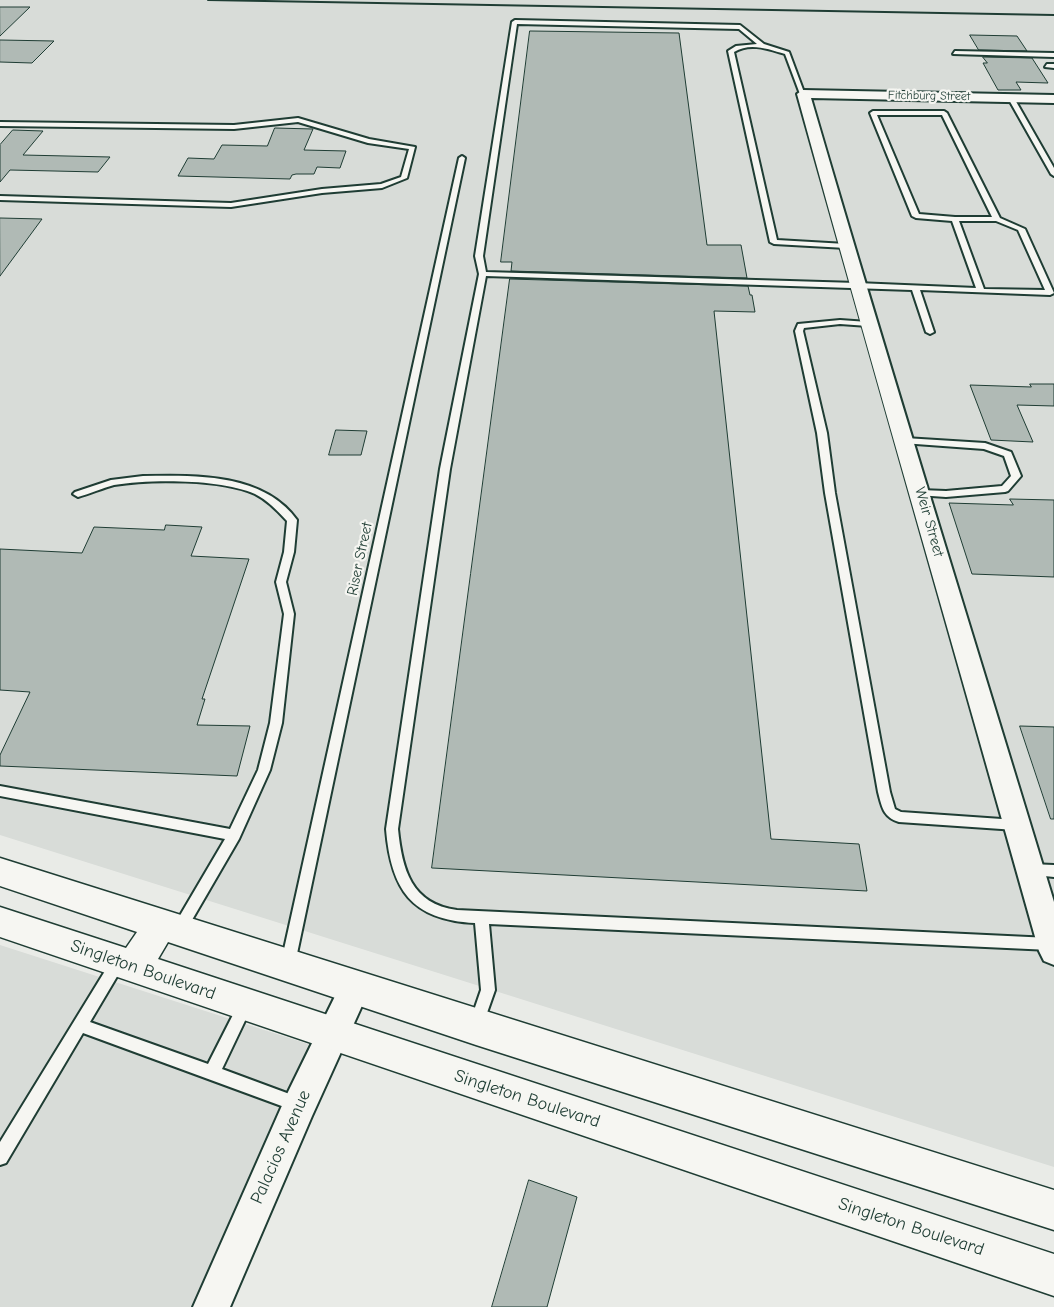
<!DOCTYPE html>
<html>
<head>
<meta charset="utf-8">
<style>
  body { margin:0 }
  canvas { display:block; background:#e9ebe7 }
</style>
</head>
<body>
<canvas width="1054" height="1307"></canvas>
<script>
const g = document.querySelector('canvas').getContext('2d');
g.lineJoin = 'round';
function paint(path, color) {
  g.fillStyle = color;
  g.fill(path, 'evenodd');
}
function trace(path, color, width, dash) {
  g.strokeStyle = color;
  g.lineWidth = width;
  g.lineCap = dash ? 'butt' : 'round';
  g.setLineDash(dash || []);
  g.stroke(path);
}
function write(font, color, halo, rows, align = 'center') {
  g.font = font + ' "Comic Neue",sans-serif';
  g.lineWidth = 4.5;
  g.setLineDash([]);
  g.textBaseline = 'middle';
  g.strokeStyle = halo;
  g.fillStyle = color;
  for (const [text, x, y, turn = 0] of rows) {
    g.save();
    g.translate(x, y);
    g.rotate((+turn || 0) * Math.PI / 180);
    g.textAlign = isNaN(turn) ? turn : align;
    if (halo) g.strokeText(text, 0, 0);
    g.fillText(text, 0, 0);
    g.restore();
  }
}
paint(new Path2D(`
  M 0,0 L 1054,0 L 1054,1167 L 0,835 Z
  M 0,945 L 311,1045 L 192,1307 L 0,1307 Z`), '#d8dcd8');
const building = new Path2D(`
  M 0,7 L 30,7 L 0,36 Z
  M 530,31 L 679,33 L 707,245 L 741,245 L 747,278 L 511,271 L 512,262 L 501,262 Z
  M 970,35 L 1017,36 L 1027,51 L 979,50 Z
  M 0,40 L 54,41 L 32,63 L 0,62 Z
  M 983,57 L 1032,58 L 1048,83 L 1016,82 L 1021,90 L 998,90 L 983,63 L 987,63 Z
  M 275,128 L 313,129 L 304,150 L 346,151 L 340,168 L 317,167 L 314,174 L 296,174 L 292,175 L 290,179 L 178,176 L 188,158 L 214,159 L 222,145 L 267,146 Z
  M 13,130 L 43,131 L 23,155 L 110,157 L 98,172 L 10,170 L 0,182 L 0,145 Z
  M 0,218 L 42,219 L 0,276 Z
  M 510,279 L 748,286 L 750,295 L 752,295 L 755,312 L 714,311 L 771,839 L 859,844 L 867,891 L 432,868 Z
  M 1030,384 L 1054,384 L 1054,406 L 1017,405 L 1033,442 L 991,440 L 970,385 L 1031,387 Z
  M 336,430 L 367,431 L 361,455 L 329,455 Z
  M 1010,499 L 1054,500 L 1054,577 L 972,574 L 949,503 L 1013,505 Z
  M 166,525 L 202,527 L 191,556 L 249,559 L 202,699 L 205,699 L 197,725 L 250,726 L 237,776 L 0,766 L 0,755 L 30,692 L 0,690 L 0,549 L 82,553 L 94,527 L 164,530 Z
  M 1020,726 L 1054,727 L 1054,819 L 1051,819 Z
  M 529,1180 L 577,1197 L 547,1307 L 492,1307 Z`);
paint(building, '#b0bab5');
trace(building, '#1f3d34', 1);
const lane = new Path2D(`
  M 515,20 L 740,25 L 764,44 L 789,52 L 805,95 L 800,94 L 785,54 C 768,49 750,42 734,52 L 777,240 L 846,244 L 850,246 L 846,248 L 774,244 L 770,242 L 728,51 L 736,46 L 757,44 L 739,29 L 517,24 L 483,256 L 486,272 L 857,283 L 976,288 L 952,221 L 916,218 L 912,216 L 870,113 L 873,111 L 944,111 L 947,113 L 1000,218 L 1025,229 L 1054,293 L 1050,295 L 920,290 L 934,332 L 930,334 L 926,332 L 912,290 L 486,276 L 450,469 L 398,829 C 402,869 411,904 457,910 L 1050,938 L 1054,939 L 1054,949 L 1050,950 L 489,924 L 495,990 L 482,1027 L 477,1029 L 472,1027 L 470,1022 L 481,990 L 475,923 C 411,920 391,889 386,829 L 440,469 L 479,274 L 475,256 L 512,22 ZM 877,115 L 942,115 L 992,217 L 955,217 L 919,214 ZM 959,221 L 996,221 L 1018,230 L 1045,290 L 984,289 Z
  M 955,51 L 1054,53 L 1054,57 L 953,54 Z
  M 1047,64 L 1054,64 L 1054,68 L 1045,67 Z
  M 1011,96 L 1014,98 L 1054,168 L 1054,176 L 1051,174 L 1008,98 Z
  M 298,118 L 369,139 L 415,147 L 407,178 L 382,188 L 322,193 L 231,207 L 0,200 L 0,196 L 231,203 L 322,189 L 381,184 L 401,177 L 409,149 L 368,143 L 298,122 L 234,129 L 0,126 L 0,122 L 234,125 Z
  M 462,156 L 465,158 L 295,963 L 293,968 L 288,970 L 283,968 L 281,963 L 459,158 Z
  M 840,320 L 868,322 L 872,324 L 868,326 L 840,324 L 804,328 L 803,331 L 827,433 L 835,493 L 890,792 L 895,809 L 901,812 L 1016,820 L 1021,821 L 1022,825 L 1021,829 L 1016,830 L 899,822 C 883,817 882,807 878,792 L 825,493 L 817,433 L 795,331 L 798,324 Z
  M 905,438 L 985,443 L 1011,452 L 1021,476 L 1008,491 L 1005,492 L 946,497 L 917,495 L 915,493 L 920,490 L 946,491 L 1002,486 L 1011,476 L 1004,456 L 984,449 L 902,443 L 900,441 Z
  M 143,476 C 195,475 264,473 297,520 L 294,552 L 286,582 L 294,614 L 282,723 L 270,770 L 239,839 L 185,932 L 180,934 L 175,932 L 173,928 L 175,924 L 225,839 L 0,796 L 0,786 L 230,829 L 258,770 L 270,723 L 284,614 L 276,582 L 284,552 L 287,521 C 278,511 267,500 255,494 C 221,479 151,479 114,485 C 102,488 90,494 78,497 L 73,494 L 75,492 L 111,480 Z
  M 1030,864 L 1054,865 L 1054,877 L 1025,874 L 1023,870 L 1025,866 Z
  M 118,956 L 123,958 L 125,963 L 90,1022 L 208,1064 L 240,1001 L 245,999 L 250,1001 L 252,1006 L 222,1069 L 303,1099 L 306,1104 L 303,1109 L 298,1112 L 83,1033 L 6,1163 L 0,1165 L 0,1142 L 113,958 Z`);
const street = new Path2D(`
  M 803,90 L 1054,95 L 1054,103 L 811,98 C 889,367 973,634 1054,902 L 1054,965 L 1044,961 L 1039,951 C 959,665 875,380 797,94 Z
  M 355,974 L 366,978 L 370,988 L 312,1116 L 230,1307 L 193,1307 L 288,1092 L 344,978 Z`);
const secondary = new Path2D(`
  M 0,858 L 1054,1190 L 1054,1230 L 476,1045 L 168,942 L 158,959 L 1054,1254 L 1054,1296 L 0,937 L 0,907 L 126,948 L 137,932 L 0,886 Z`);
trace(lane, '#1f3d34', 4);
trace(street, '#1f3d34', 4);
trace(secondary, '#1f3d34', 3);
paint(lane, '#f6f6f2');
paint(street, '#f6f6f2');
paint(secondary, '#f6f6f2');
trace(new Path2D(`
  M 208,0 L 1054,15`), '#1f3d34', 2);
write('12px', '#1f3d34', '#f6f6f2', [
  ["Fitchburg Street",929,96,1]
]);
write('15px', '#1f3d34', '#f6f6f2', [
  ["Weir Street",929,522,74],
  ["Riser Street",360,559,-78]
]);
write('18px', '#1f3d34', '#f6f6f2', [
  ["Singleton Boulevard",143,970,19],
  ["Singleton Boulevard",527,1099,18],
  ["Palacios Avenue",281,1147,-66],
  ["Singleton Boulevard",911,1227,18]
]);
</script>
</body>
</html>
